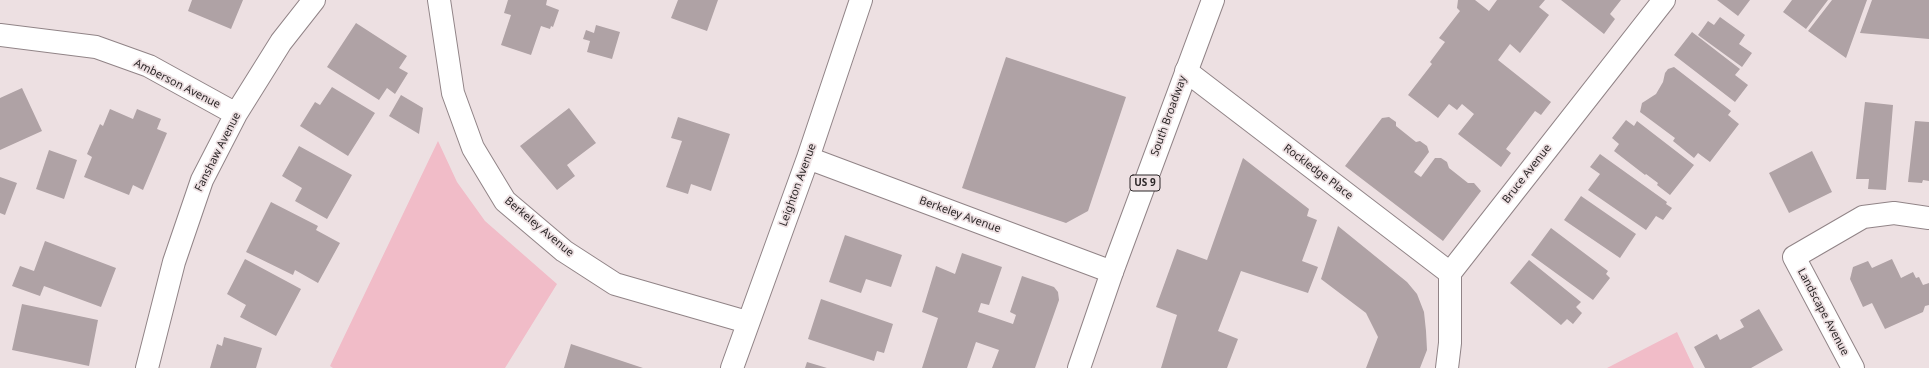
<!DOCTYPE html>
<html>
<head>
<meta charset="utf-8">
<style>
  body { margin:0 }
  canvas { display:block; background:#ede0e2 }
</style>
</head>
<body>
<canvas width="1929" height="368"></canvas>
<script>
const g = document.querySelector('canvas').getContext('2d');
g.lineJoin = 'round';
function paint(path, color) {
  g.fillStyle = color;
  g.fill(path, 'evenodd');
}
function trace(path, color, width, dash) {
  g.strokeStyle = color;
  g.lineWidth = width;
  g.lineCap = dash ? 'butt' : 'round';
  g.setLineDash(dash || []);
  g.stroke(path);
}
function write(font, color, halo, rows, align = 'center') {
  g.font = font + ' "Noto Sans",sans-serif';
  g.lineWidth = 3.5;
  g.setLineDash([]);
  g.textBaseline = 'middle';
  g.strokeStyle = halo;
  g.fillStyle = color;
  for (const [text, x, y, turn = 0] of rows) {
    g.save();
    g.translate(x, y);
    g.rotate((+turn || 0) * Math.PI / 180);
    g.textAlign = isNaN(turn) ? turn : align;
    if (halo) g.strokeText(text, 0, 0);
    g.fillText(text, 0, 0);
    g.restore();
  }
}
paint(new Path2D(`
  M 438,141 L 457,182 L 485,221 L 557,284 L 505,368 L 333,368 L 330,366 Z
  M 1677,332 L 1694,368 L 1607,368 Z`), '#f1bcc8');
paint(new Path2D(`
  M 192,0 L 243,0 L 231,29 L 188,11 Z
  M 508,0 L 547,0 L 546,5 L 559,10 L 553,27 L 551,26 L 550,29 L 541,26 L 531,55 L 501,45 L 511,15 L 504,13 Z
  M 678,0 L 718,0 L 707,31 L 671,18 Z
  M 1458,0 L 1475,0 L 1489,11 L 1497,0 L 1545,0 L 1539,7 L 1549,15 L 1520,53 L 1510,44 L 1498,60 L 1551,102 L 1541,115 L 1535,111 L 1506,149 L 1511,153 L 1501,167 L 1458,134 L 1474,114 L 1462,104 L 1457,110 L 1449,104 L 1438,118 L 1408,95 L 1432,64 L 1430,62 L 1445,42 L 1439,38 L 1460,11 L 1457,8 Z
  M 1561,0 L 1621,0 L 1610,14 L 1615,19 L 1604,34 Z
  M 1717,0 L 1750,0 L 1738,16 Z
  M 1792,0 L 1828,0 L 1806,29 L 1783,12 Z
  M 1832,0 L 1867,0 L 1846,58 L 1808,31 Z
  M 1872,0 L 1929,0 L 1929,39 L 1860,33 Z
  M 1720,17 L 1745,35 L 1739,44 L 1752,53 L 1742,67 L 1698,35 L 1708,21 L 1714,25 Z
  M 356,23 L 407,56 L 399,68 L 408,73 L 395,94 L 387,88 L 379,100 L 327,67 Z
  M 596,25 L 620,32 L 612,59 L 587,52 L 590,41 L 583,39 L 586,30 L 594,33 Z
  M 1692,32 L 1740,69 L 1735,75 L 1748,85 L 1735,102 L 1674,55 Z
  M 1006,57 L 1126,97 L 1088,211 L 1066,223 L 962,188 Z
  M 1674,67 L 1731,111 L 1728,115 L 1739,124 L 1710,162 L 1698,153 L 1694,158 L 1673,141 L 1675,138 L 1640,112 L 1642,103 L 1656,94 L 1663,82 L 1665,73 L 1668,69 Z
  M 332,87 L 375,113 L 348,156 L 300,126 L 315,102 L 320,105 Z
  M 22,88 L 42,131 L 0,150 L 0,98 Z
  M 401,95 L 423,108 L 419,134 L 389,116 Z
  M 1865,102 L 1893,105 L 1886,190 L 1868,189 L 1869,179 L 1856,179 Z
  M 569,108 L 596,143 L 567,165 L 575,176 L 557,190 L 520,146 Z
  M 110,109 L 133,119 L 137,109 L 161,119 L 157,129 L 167,133 L 143,190 L 133,185 L 129,195 L 84,177 L 92,157 L 87,154 L 100,124 L 103,126 Z
  M 678,117 L 730,134 L 711,191 L 691,184 L 688,194 L 666,187 L 682,141 L 671,138 Z
  M 1389,117 L 1396,122 L 1396,126 L 1416,142 L 1420,141 L 1427,146 L 1429,152 L 1414,172 L 1418,175 L 1421,177 L 1435,158 L 1441,158 L 1447,162 L 1449,168 L 1468,183 L 1474,183 L 1481,191 L 1443,241 L 1345,166 L 1382,118 Z
  M 1626,120 L 1634,126 L 1637,121 L 1694,165 L 1670,195 L 1657,185 L 1658,183 L 1646,174 L 1645,175 L 1614,151 L 1619,144 L 1612,138 Z
  M 1915,121 L 1929,122 L 1929,181 L 1923,180 L 1922,183 L 1908,182 Z
  M 299,146 L 352,175 L 327,219 L 295,201 L 302,188 L 282,176 Z
  M 49,150 L 77,160 L 64,199 L 36,189 Z
  M 1812,151 L 1832,192 L 1789,213 L 1769,173 Z
  M 1600,154 L 1667,202 L 1666,204 L 1672,208 L 1663,220 L 1656,216 L 1646,230 L 1588,190 L 1600,174 L 1590,167 Z
  M 1243,158 L 1309,209 L 1307,216 L 1317,220 L 1302,261 L 1318,267 L 1308,293 L 1241,271 L 1218,331 L 1238,339 L 1227,368 L 1161,368 L 1177,315 L 1156,307 L 1177,249 L 1207,260 Z
  M 0,177 L 17,183 L 5,215 L 0,213 Z
  M 1581,196 L 1636,234 L 1620,258 L 1564,220 Z
  M 271,202 L 318,226 L 316,230 L 340,243 L 318,283 L 295,270 L 293,275 L 246,252 Z
  M 1338,226 L 1407,282 L 1417,294 L 1424,312 L 1426,331 L 1427,350 L 1420,368 L 1366,368 L 1378,337 L 1366,313 L 1321,279 Z
  M 1551,228 L 1608,271 L 1606,274 L 1610,278 L 1593,300 L 1531,255 Z
  M 845,235 L 902,255 L 891,287 L 866,279 L 861,293 L 829,282 Z
  M 45,241 L 116,268 L 101,307 L 44,286 L 40,296 L 12,286 L 20,266 L 34,271 Z
  M 962,253 L 1002,267 L 989,305 L 981,303 L 978,312 L 1013,324 L 1016,315 L 1010,312 L 1022,276 L 1054,287 L 1058,292 L 1059,300 L 1035,368 L 992,368 L 999,350 L 976,342 L 967,368 L 922,368 L 938,318 L 922,312 L 936,266 L 955,274 Z
  M 245,259 L 301,289 L 276,336 L 240,317 L 246,305 L 227,294 Z
  M 1892,259 L 1901,278 L 1913,272 L 1916,278 L 1919,277 L 1923,285 L 1929,283 L 1929,305 L 1925,306 L 1923,312 L 1885,329 L 1872,303 L 1863,307 L 1850,279 L 1853,267 L 1868,261 L 1872,268 Z
  M 1529,260 L 1581,302 L 1576,307 L 1582,313 L 1573,324 L 1567,319 L 1561,325 L 1510,283 Z
  M 821,299 L 893,324 L 884,353 L 877,351 L 874,361 L 808,339 Z
  M 22,304 L 98,320 L 89,366 L 12,350 Z
  M 1759,309 L 1783,350 L 1751,368 L 1705,368 L 1694,347 L 1717,334 L 1720,340 L 1744,327 L 1740,320 Z
  M 224,337 L 262,348 L 256,368 L 210,368 L 217,344 L 222,346 Z
  M 571,344 L 643,368 L 564,368 Z
  M 807,362 L 827,368 L 805,368 Z`), '#afa2a5');
const street = new Path2D(`
  M 439,0 L 453,93 L 473,148 L 505,201 L 564,251 L 615,284 L 747,322
  M 0,35 L 96,47 L 149,66 L 236,114
  M 1186,71 L 1450,273
  M 808,158 L 1112,272
  M 147,368 L 174,262 L 202,180 L 236,114 L 281,42 L 314,0
  M 732,368 L 808,158 L 861,0
  M 1447,368 L 1450,343 L 1450,273 L 1664,0
  M 1853,368 L 1794,257 L 1863,217 L 1894,213 L 1929,218`);
const primary = new Path2D(`
  M 1079,368 L 1112,272 L 1213,0`);
trace(street, '#918487', 24);
trace(primary, '#918487', 24);
trace(street, '#fff', 22);
trace(primary, '#fff', 22);
for (const [x, y, w] of [
  [1145,183,30]
]) {
  const box = new Path2D();
  box.roundRect(x - w / 2, y - 8, w, 16, 3);
  g.fillStyle = '#ede0e2';
  g.fill(box);
  trace(box, '#2c2728', 1);
}
write('bold 10px', '#2c2728', null, [
  ["US 9",1145,183]
]);
write('11px', '#2c2728', '#ede0e2', [
  ["Amberson Avenue",177,84,27],
  ["South Broadway",1169,116,-70],
  ["Fanshaw Avenue",218,152,-63],
  ["Rockledge Place",1318,172,37],
  ["Bruce Avenue",1527,174,-52],
  ["Leighton Avenue",798,185,-70],
  ["Berkeley Avenue",960,215,20],
  ["Berkeley Avenue",539,227,40],
  ["Landscape Avenue",1823,312,62]
]);
</script>
</body>
</html>
